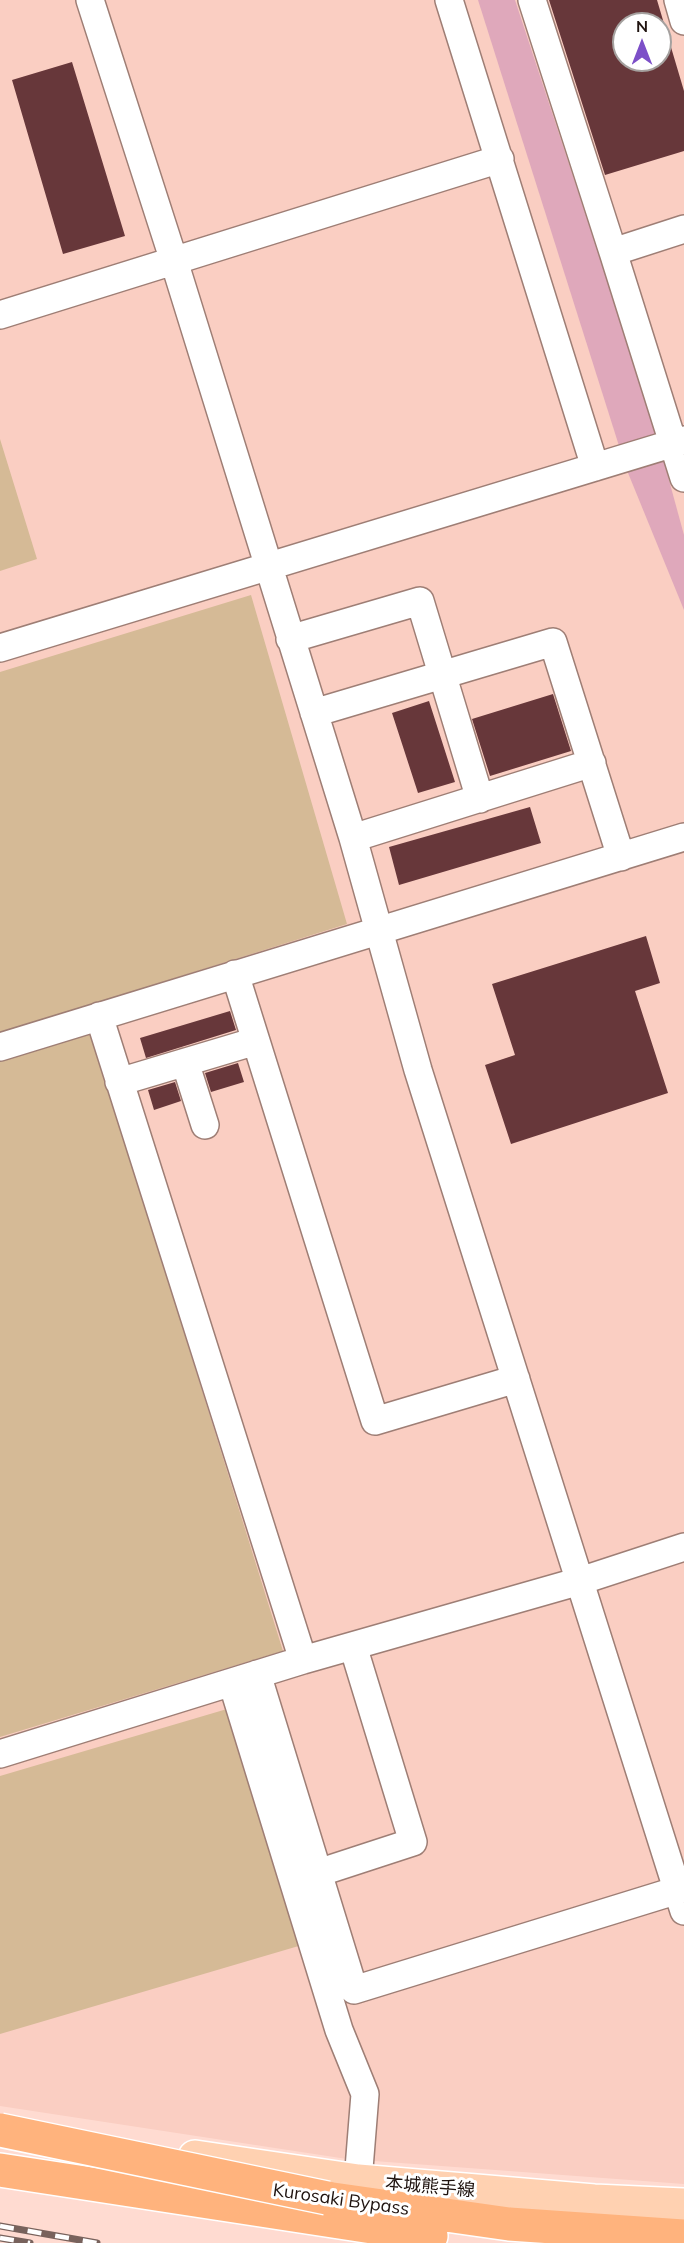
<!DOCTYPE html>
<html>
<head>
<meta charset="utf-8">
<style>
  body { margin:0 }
  #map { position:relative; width:684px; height:2243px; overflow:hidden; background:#ffdbd1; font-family:Mulish,sans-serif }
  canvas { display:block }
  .north { position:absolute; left:612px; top:12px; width:60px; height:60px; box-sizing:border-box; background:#fff; border:2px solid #a5a19f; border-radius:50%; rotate:0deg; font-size:16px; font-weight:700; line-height:24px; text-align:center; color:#1f130f }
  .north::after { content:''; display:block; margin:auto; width:21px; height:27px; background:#7c4fc8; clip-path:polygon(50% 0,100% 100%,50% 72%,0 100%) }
</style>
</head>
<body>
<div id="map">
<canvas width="684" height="2243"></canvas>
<div class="north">N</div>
</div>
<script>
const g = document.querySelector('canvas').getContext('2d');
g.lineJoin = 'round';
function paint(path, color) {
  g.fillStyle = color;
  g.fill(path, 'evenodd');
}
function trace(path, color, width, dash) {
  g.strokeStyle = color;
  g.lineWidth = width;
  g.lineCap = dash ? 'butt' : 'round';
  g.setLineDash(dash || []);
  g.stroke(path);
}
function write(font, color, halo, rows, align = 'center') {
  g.font = font + ' Mulish,"Noto Sans JP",sans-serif';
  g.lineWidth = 6;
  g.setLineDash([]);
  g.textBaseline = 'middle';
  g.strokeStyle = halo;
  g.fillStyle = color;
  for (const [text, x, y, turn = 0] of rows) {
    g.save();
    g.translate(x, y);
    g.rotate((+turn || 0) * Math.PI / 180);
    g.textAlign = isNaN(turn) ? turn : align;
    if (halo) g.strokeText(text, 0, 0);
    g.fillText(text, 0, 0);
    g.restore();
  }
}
paint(new Path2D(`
  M 0,0 L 684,0 L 684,2184 L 347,2159 L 0,2106 ZM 624,24 L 660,24 L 660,60 L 624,60 Z`), '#facec2');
paint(new Path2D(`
  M 0,439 L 37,559 L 0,571 Z
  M 251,595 L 347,924 L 0,1033 L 0,672 Z
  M 91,1033 L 283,1651 L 0,1737 L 0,1060 Z
  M 227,1709 L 302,1945 L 0,2034 L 0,1776 Z`), '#d5ba96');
paint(new Path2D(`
  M 478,0 L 515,0 L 649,407 L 684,535 L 684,610 L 626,468 Z`), '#dfa8bb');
paint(new Path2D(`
  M 549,0 L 657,0 L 684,91 L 684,151 L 605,175 ZM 624,24 L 660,24 L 660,60 L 624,60 Z
  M 72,62 L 125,236 L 63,254 L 12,80 Z
  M 553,694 L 571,751 L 490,776 L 472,719 Z
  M 429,701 L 455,782 L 418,793 L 392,713 Z
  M 530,807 L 541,843 L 399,885 L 389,847 Z
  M 646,936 L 660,983 L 635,991 L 668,1093 L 511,1144 L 485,1065 L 515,1055 L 492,984 Z
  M 230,1011 L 236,1030 L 146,1058 L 140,1038 Z
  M 238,1063 L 244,1082 L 211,1092 L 205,1073 Z
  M 175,1082 L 181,1101 L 154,1110 L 148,1090 Z`), '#67373a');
const minor = new Path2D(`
  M 90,0 L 174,261 L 353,838 L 418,1070 L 684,1911
  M 449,0 L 595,467
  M 532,0 L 613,252
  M 678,0 L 684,21
  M 684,229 L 613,252 L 684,478
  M 0,315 L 500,159
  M 290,639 L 420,601 L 480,799
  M 0,648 L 684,440
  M 314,713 L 553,642 L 621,857
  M 353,838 L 592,763
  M 235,974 L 375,1421 L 516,1379
  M 99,1016 L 303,1660
  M 0,1047 L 684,837
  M 185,1062 L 205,1125
  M 119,1082 L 256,1041
  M 257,1674 L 354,1990 L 678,1890
  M 232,1682 L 339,2030 L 365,2094 L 358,2181
  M 0,1754 L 303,1660 L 580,1581 L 684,1547
  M 318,1873 L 413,1842 L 353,1646`);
const major = new Path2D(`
  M 195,2157 L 358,2181 L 594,2201 L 684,2205`);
const highway = new Path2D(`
  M 0,2170 L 431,2236
  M 298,2194 L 509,2224 L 684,2236`);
trace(minor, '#9e7e75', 30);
trace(major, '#fff', 36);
trace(highway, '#fff', 36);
trace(minor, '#fff', 27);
trace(major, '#ffd1b1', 33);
trace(highway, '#ffb37d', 33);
const rail = new Path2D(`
  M 0,2226 L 97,2243
  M 0,2238 L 30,2243`);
trace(rail, '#78625c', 7);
trace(rail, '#fff', 4.5, [14]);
const highwayBridge = new Path2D(`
  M 0,2130 L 327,2198`);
trace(highwayBridge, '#fff', 36, []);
trace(highwayBridge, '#ffb37d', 33);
write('18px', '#1f130f', '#fff', [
  ["本城熊手線",430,2187,5],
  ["Kurosaki Bypass",341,2200,8]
]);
</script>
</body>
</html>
